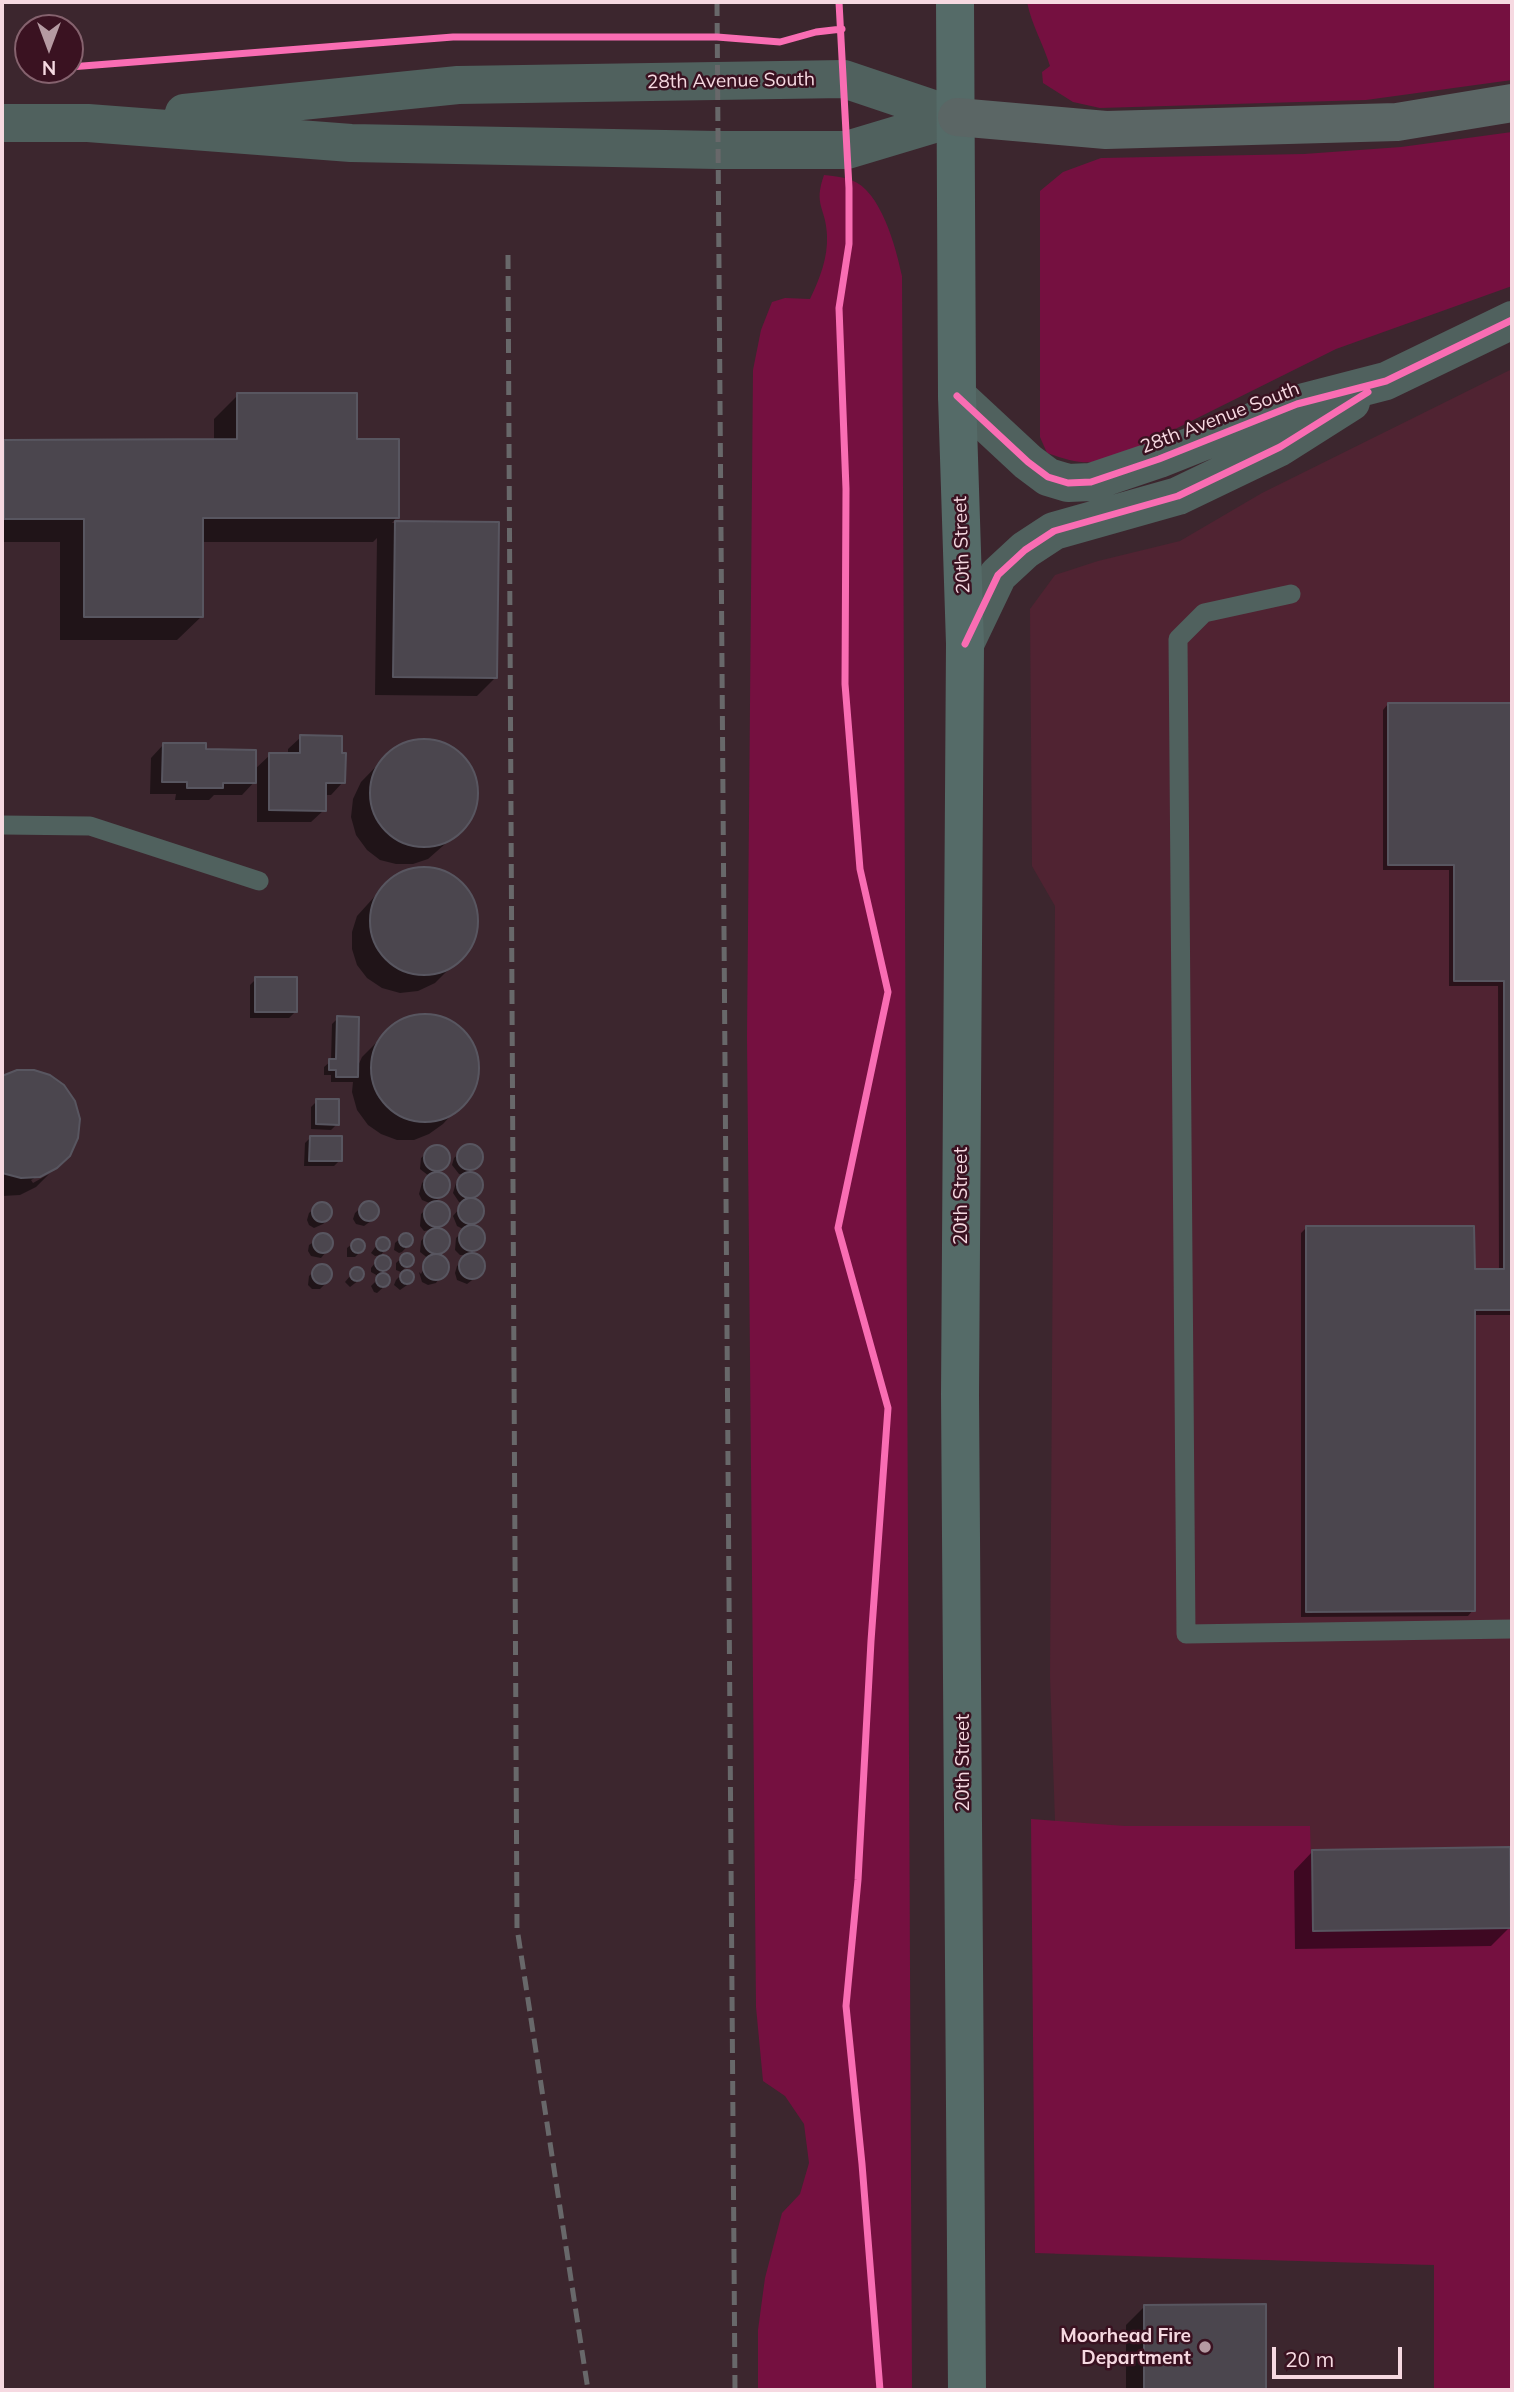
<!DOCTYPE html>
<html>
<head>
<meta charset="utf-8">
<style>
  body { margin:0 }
  #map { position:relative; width:1514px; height:2392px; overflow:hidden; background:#3c262e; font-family:Mulish,sans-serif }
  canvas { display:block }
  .frame { position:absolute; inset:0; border:4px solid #f6d9e1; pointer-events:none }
  .north { position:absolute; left:14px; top:14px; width:70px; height:70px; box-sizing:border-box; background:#3a1221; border:2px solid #85626e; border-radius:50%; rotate:180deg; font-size:19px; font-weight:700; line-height:28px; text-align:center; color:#f6d9e1 }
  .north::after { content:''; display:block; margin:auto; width:24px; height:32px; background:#b59aa2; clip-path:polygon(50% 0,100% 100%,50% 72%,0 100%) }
  .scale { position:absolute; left:1272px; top:2347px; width:130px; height:32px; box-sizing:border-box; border:4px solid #f6d9e1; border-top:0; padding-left:9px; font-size:21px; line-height:24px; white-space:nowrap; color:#f6d9e1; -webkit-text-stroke:5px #3a1221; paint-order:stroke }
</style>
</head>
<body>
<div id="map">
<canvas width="1514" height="2392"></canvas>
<div class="frame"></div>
<div class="north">N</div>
<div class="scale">20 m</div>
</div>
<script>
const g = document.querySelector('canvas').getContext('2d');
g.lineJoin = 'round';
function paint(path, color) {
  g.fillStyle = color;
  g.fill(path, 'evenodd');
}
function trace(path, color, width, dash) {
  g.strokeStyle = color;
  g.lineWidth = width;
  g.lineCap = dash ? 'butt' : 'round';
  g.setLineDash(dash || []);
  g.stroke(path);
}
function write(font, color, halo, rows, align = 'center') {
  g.font = font + ' Mulish,sans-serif';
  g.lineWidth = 5;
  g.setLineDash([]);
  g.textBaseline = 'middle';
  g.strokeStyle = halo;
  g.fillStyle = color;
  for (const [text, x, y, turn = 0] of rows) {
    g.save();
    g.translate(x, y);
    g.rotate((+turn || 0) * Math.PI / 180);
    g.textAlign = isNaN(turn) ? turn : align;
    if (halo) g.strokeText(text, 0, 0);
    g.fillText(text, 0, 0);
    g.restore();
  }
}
paint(new Path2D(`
  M 1512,369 L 1512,2390 L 1434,2390 L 1434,2265 L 1055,2254 L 1055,1821 L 1050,1676 L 1055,906 L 1032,866 L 1030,609 L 1055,575 L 1098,561 L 1180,541 L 1262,493 Z`), '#502332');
paint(new Path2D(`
  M 1027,2 L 1512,2 L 1512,80 L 1366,100 L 1100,108 L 1073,102 L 1043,83 L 1042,72 L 1050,66 C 1043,43 1032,26 1027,2 Z
  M 1512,132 L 1512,286 L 1336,349 L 1123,455 C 1092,466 1078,464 1047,453 L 1040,437 L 1040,191 L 1063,172 L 1101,158 L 1304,154 L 1401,147 Z
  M 824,175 C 833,176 843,177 851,180 C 881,190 896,248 902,276 L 912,2390 L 758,2390 L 758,2330 L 765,2278 L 782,2213 L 800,2194 L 809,2163 L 804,2124 L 785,2096 L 763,2081 L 756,2007 L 747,1037 L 753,370 L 761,330 L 772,302 L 785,298 L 810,299 C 820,278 828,258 827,235 C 826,207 813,206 824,175 Z
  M 1031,1819 L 1125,1826 L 1310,1826 L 1313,1931 L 1512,1928 L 1512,2390 L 1434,2390 L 1434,2265 L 1035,2253 Z`), '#751040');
paint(new Path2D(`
  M 238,395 L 356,441 L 397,517 L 392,523 L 497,523 L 496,677 L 477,696 L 375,695 L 377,538 L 373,542 L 202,542 L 202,616 L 177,640 L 60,640 L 60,542 L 2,542 L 2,444 L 4,442 L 214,441 L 214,419 Z
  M 1388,704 L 1512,704 L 1512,1315 L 1473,1315 L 1473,1610 L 1468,1616 L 1301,1617 L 1301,1233 L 1307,1227 L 1473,1271 L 1499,1271 L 1498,986 L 1449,986 L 1449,870 L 1383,870 L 1383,710 Z
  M 301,737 L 340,755 L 343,782 L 331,795 L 324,795 L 324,810 L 311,822 L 257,822 L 257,779 L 242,795 L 214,795 L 209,800 L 175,800 L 176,794 L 150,794 L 151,758 L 163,745 L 205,751 L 254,770 L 270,755 L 288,755 L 288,749 Z
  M 428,740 L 446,744 L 461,755 L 471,769 L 476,785 L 476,800 L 471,816 L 461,830 L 428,859 L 413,864 L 396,864 L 380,860 L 367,850 L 356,835 L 351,817 L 353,799 L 361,782 L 393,749 L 410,742 Z
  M 415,869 L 432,869 L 447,874 L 461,884 L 472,898 L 476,916 L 475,934 L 467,951 L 435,983 L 418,991 L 400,993 L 382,988 L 367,978 L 357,965 L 352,949 L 352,932 L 357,916 L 386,884 L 399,874 Z
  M 256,979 L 295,1012 L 289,1018 L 250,1018 L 250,985 Z
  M 429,1016 L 447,1021 L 462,1031 L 472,1044 L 477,1059 L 477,1076 L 472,1092 L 443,1124 L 429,1134 L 414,1140 L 397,1140 L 381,1134 L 368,1125 L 357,1110 L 352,1092 L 353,1082 L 331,1082 L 331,1075 L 324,1075 L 324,1067 L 331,1061 L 332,1024 L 338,1018 L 357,1068 L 362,1057 L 394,1025 L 411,1017 Z
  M 17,1072 L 55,1167 L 31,1180 L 33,1183 L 49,1174 L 36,1187 L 20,1195 L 2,1196 L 2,1078 Z
  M 317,1101 L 337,1124 L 331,1130 L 311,1129 L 311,1107 Z
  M 311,1137 L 340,1160 L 334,1166 L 304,1166 L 305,1143 Z
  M 434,1147 L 441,1148 L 447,1153 L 447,1163 L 435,1174 L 441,1175 L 448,1184 L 446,1191 L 434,1203 L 441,1204 L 447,1209 L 447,1219 L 436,1229 L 445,1233 L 447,1239 L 447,1246 L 436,1255 L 444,1259 L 447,1266 L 436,1283 L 428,1285 L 422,1282 L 419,1272 L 421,1274 L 429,1259 L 420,1252 L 421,1241 L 431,1230 L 424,1231 L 420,1226 L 421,1214 L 432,1204 L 422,1200 L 419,1194 L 422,1183 L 429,1176 L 420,1169 L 421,1158 Z
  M 467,1147 L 475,1147 L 481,1156 L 480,1163 L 467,1173 L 478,1177 L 481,1184 L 480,1191 L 470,1200 L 479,1203 L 482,1214 L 470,1228 L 476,1228 L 482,1233 L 483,1240 L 470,1256 L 480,1258 L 483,1264 L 480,1274 L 467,1284 L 457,1280 L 455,1273 L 457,1266 L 470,1255 L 460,1255 L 455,1250 L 456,1238 L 465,1230 L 457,1226 L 453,1216 L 465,1202 L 459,1202 L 453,1193 L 456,1183 L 465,1175 L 459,1174 L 452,1165 L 454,1158 Z
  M 367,1202 L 373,1203 L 378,1210 L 375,1218 L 364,1226 L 356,1224 L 353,1219 L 355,1213 Z
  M 320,1204 L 328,1206 L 331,1211 L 329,1218 L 323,1224 L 314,1228 L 309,1225 L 307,1220 L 309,1213 Z
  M 325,1235 L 330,1237 L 332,1245 L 321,1258 L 311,1256 L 308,1251 L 309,1245 Z
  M 404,1235 L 410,1236 L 412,1241 L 402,1252 L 399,1253 L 394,1250 L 395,1243 Z
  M 382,1238 L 387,1240 L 388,1245 L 381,1255 L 375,1256 L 371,1253 Z
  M 357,1240 L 363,1245 L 361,1251 L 355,1257 L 347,1257 L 347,1248 Z
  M 406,1254 L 412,1258 L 412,1261 L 401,1272 L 396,1270 L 396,1263 Z
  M 379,1258 L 388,1260 L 388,1266 L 379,1274 L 386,1275 L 388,1283 L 377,1293 L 374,1292 L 371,1286 L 380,1277 L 371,1272 L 371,1268 Z
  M 320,1266 L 330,1270 L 330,1279 L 320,1289 L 312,1289 L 308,1285 L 309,1276 Z
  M 356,1269 L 360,1270 L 363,1277 L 350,1287 L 345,1282 Z
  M 409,1273 L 412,1277 L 410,1283 L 400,1290 L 394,1285 L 396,1280 L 402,1274 Z
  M 1312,1852 L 1509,1928 L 1491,1946 L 1295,1949 L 1294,1871 Z
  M 1145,2306 L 1264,2306 L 1264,2390 L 1126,2390 L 1126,2325 Z`), '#0007');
const building = new Path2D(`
  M 237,393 L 357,393 L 357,439 L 399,439 L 399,518 L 203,518 L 203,617 L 84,617 L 84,519 L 4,519 L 4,440 L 237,439 Z
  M 395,521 L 499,522 L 497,678 L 393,677 Z
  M 1388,703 L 1512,703 L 1512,1310 L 1475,1310 L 1475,1611 L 1306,1612 L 1306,1226 L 1474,1226 L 1475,1269 L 1504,1269 L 1504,981 L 1454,981 L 1454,865 L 1388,865 Z
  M 300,735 L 342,736 L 342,753 L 346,753 L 345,783 L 326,783 L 326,811 L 269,810 L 269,753 L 300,753 Z
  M370 793a54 54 0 1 1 108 0a54 54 0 1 1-108 0Z
  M 163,743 L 206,743 L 206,749 L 256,750 L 256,783 L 223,783 L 223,788 L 187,788 L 187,782 L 162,782 Z
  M370 921a54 54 0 1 1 108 0a54 54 0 1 1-108 0Z
  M 255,977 L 297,977 L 297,1012 L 255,1012 Z
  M371 1068a54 54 0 1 1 108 0a54 54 0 1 1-108 0Z
  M 337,1016 L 359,1017 L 358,1077 L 336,1077 L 336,1070 L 329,1070 L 329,1059 L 336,1059 Z
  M 17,1070 L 34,1070 L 50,1075 L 64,1085 L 75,1101 L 80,1119 L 78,1138 L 70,1156 L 57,1168 L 40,1177 L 21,1178 L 2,1173 L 2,1076 Z
  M 316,1099 L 339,1099 L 339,1125 L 316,1124 Z
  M 310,1136 L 342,1136 L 342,1161 L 309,1161 Z
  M457 1157a13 13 0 1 1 26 0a13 13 0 1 1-26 0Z
  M424 1158a13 13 0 1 1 26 0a13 13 0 1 1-26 0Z
  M424 1185a13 13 0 1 1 26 0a13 13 0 1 1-26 0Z
  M457 1185a13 13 0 1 1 26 0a13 13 0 1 1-26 0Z
  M458 1211a13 13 0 1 1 26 0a13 13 0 1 1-26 0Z
  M359 1211a10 10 0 1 1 20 0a10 10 0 1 1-20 0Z
  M424 1214a13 13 0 1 1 26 0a13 13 0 1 1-26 0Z
  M312 1212a10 10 0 1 1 20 0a10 10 0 1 1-20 0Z
  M459 1238a13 13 0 1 1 26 0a13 13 0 1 1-26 0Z
  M424 1241a13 13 0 1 1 26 0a13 13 0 1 1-26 0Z
  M399 1240a7 7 0 1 1 14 0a7 7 0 1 1-14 0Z
  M313 1243a10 10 0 1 1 20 0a10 10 0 1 1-20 0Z
  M376 1244a7 7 0 1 1 14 0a7 7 0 1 1-14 0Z
  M351 1246a7 7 0 1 1 14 0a7 7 0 1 1-14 0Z
  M400 1260a7 7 0 1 1 14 0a7 7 0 1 1-14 0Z
  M459 1266a13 13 0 1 1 26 0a13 13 0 1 1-26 0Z
  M423 1267a13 13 0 1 1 26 0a13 13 0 1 1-26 0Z
  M375 1263a8 8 0 1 1 16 0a8 8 0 1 1-16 0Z
  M312 1274a10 10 0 1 1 20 0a10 10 0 1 1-20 0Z
  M350 1274a7 7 0 1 1 14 0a7 7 0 1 1-14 0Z
  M400 1277a7 7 0 1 1 14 0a7 7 0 1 1-14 0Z
  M376 1280a7 7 0 1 1 14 0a7 7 0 1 1-14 0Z
  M 1510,1847 L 1511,1928 L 1313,1931 L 1312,1850 Z
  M 1266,2304 L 1266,2390 L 1144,2390 L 1144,2305 Z`);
paint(building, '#4b464e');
trace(building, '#585660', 2);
trace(new Path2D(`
  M 1291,594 L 1204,613 L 1178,639 L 1186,1634 L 1512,1629
  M 2,825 L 90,826 L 259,881`), '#50615e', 19);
trace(new Path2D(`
  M 957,396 L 1028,462 L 1048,477 L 1068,483 L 1091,482 L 1159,459 L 1297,404 L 1386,381 L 1512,320
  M 965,644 L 998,575 L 1025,550 L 1054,531 L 1178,496 L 1280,447 L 1351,402`), '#50615e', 38);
trace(new Path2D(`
  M 184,113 L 458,85 L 844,79 L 957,117
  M 2,123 L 88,123 L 351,143 L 717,150 L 847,150 L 957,117`), '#50615e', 38);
trace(new Path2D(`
  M 955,2 L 957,396 L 965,644 L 960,1394 L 967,2390`), '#556b68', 38);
trace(new Path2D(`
  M 957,117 L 1106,130 L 1397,122 L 1512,103`), '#5b6665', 38);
trace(new Path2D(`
  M 717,2 L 735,2390
  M 508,255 L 517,1928 L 588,2390`), '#68686a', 5, [14, 7]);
trace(new Path2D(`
  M 839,2 L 849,188 L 849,244 L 839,308 L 846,489 L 845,684 L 860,869 L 888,992 L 838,1228 L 888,1408 L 871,1641 L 858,1880 L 846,2006 L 862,2164 L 880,2390
  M 70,67 L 453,37 L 717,37 L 780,42 L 816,32 L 842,29
  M 957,396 L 1028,462 L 1048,477 L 1068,483 L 1091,482 L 1159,459 L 1297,404 L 1386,381 L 1512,320
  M 965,644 L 998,575 L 1025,550 L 1054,531 L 1178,496 L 1280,447 L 1368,392`), '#f96db3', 7);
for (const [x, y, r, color] of [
  [1205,2347,7,"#b59aa2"]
]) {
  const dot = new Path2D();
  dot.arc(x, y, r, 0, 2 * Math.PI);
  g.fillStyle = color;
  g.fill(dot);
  trace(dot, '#3a1221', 2.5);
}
write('19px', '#f6d9e1', '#3a1221', [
  ["28th Avenue South",731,81,-1],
  ["28th Avenue South",1220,418,-21],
  ["20th Street",962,545,-92],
  ["20th Street",961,1196,-90],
  ["20th Street",963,1763,-90]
]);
write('bold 19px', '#f6d9e1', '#3a1221', [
  ["Moorhead Fire",1191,2336],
  ["Department",1191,2358]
], 'right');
</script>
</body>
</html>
